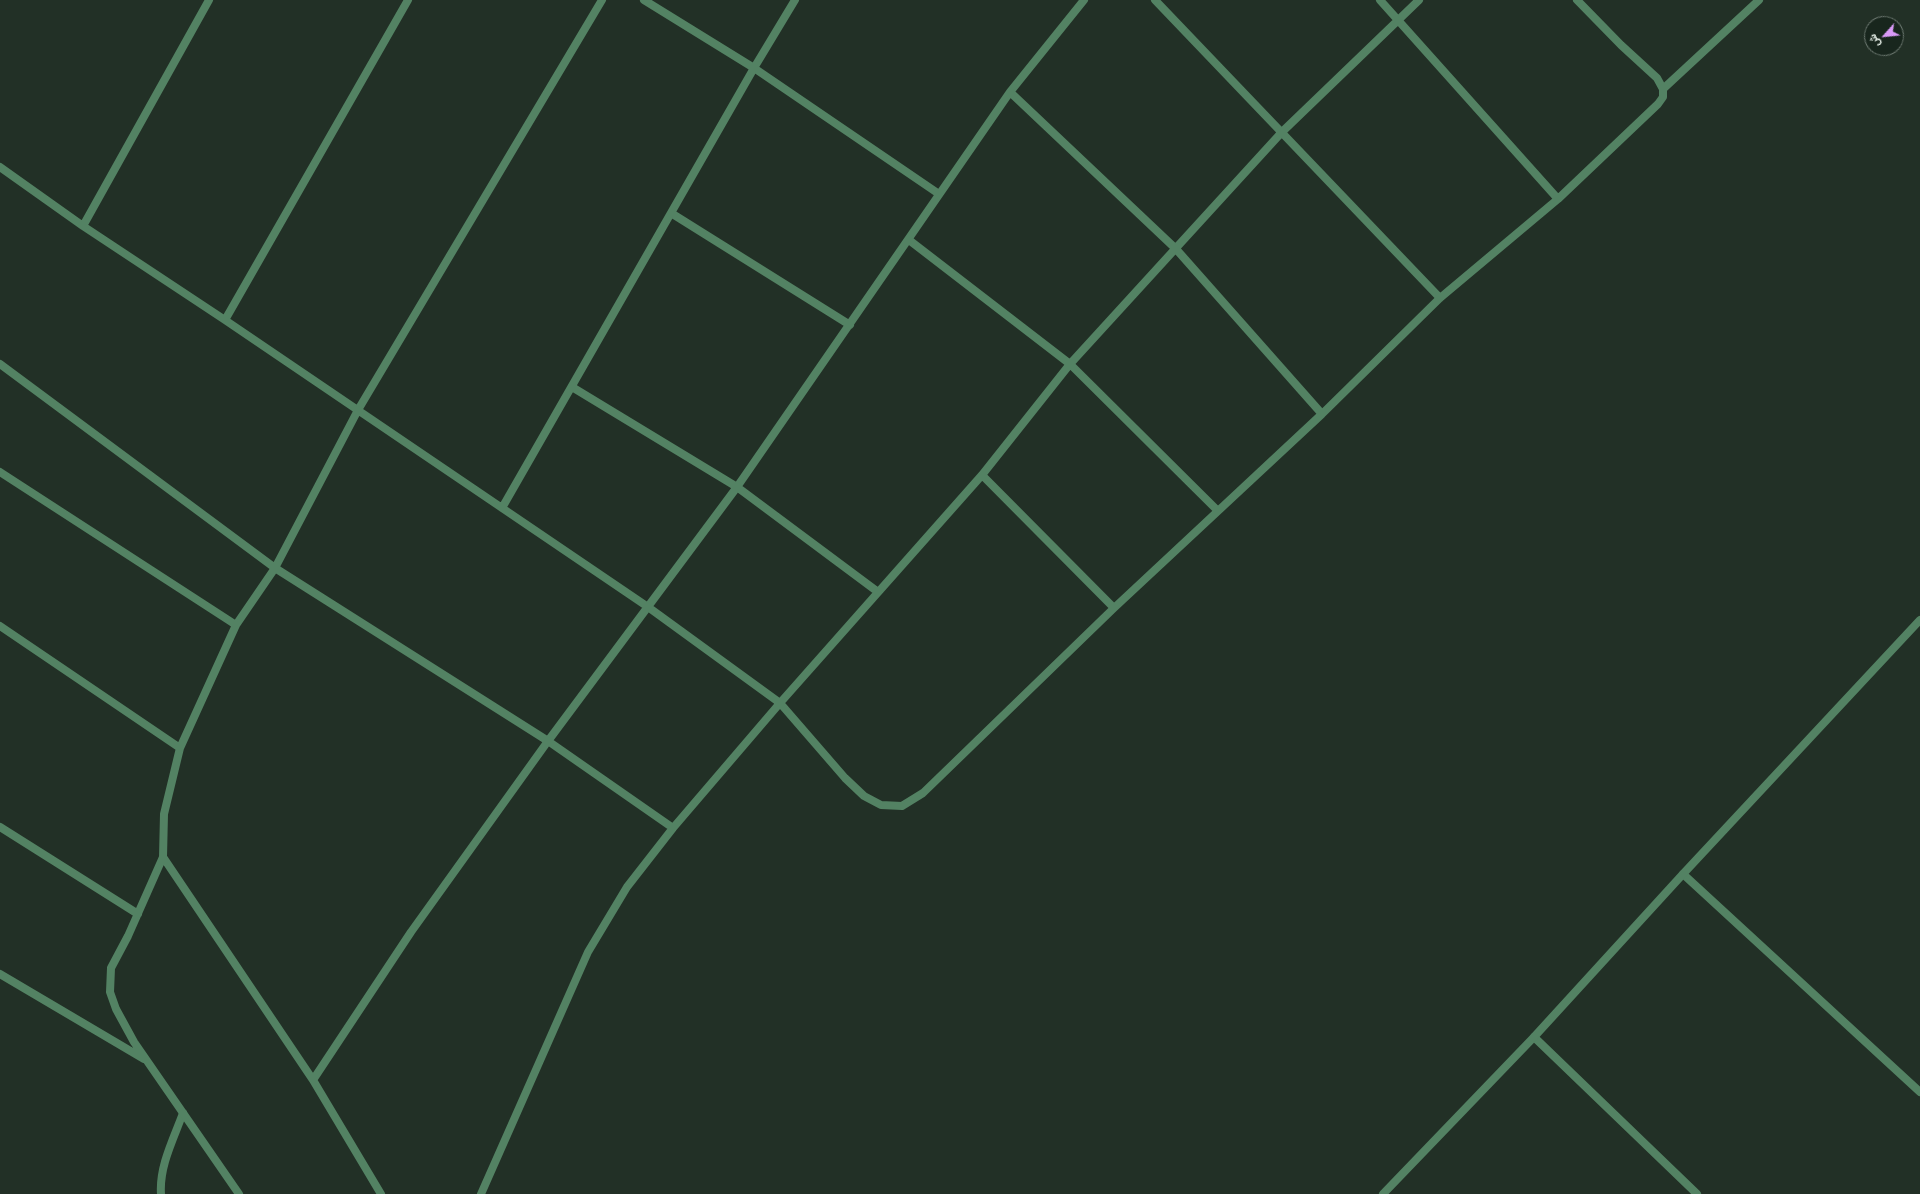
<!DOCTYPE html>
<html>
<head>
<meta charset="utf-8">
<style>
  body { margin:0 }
  #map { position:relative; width:1920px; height:1194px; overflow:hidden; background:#223026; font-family:Poppins,Vazirmatn,sans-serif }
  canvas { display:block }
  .north { position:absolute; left:1864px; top:16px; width:40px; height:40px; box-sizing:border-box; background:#18261d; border:1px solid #6d7971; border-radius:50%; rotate:243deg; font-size:11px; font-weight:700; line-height:16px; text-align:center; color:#edf6ef }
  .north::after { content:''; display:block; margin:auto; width:14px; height:18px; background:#d99af7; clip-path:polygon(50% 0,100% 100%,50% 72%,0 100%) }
</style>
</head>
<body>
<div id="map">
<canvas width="1920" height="1194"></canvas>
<div class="north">ش</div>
</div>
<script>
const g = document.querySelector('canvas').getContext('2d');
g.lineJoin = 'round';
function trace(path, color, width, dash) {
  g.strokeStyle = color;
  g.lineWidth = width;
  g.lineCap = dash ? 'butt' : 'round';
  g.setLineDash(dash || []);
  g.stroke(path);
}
trace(new Path2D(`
  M 1683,874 L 1920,1092
  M 1534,1037 L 1697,1194
  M 161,1194 C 159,1166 174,1138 183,1113`), '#538263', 8);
trace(new Path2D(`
  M 644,0 L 754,68 L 939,194
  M 1155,0 L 1440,298
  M 1380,0 L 1558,199
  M 1663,89 L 1759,0
  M 1010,92 L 1176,249 L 1322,414
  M 0,167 L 83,226 L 225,320 L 648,607 L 780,703 L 845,778 L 864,796 L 881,805 L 902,806 L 923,793 L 1114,608 L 1322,414 L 1440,298 L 1558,199 L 1658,104 L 1663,97 L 1663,89 L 1657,78 L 1621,45 L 1577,0
  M 671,213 L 850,325
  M 83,226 L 209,0
  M 909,240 L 1070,364 L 1218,511
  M 225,320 L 408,0
  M 0,364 L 275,568 L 548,741 L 737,487 L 1010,92 L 1084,0
  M 572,387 L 737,487 L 878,592
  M 0,472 L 236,625
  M 982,475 L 1114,608
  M 502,508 L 754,68 L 795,0
  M 0,626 L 180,748
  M 0,827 L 138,914
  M 163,857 L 313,1080
  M 0,974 L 144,1059
  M 239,1194 L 134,1042 L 116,1009 L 110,992 L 111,968 L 128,936 L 163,857 L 164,814 L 180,748 L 236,625 L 275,568 L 358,410 L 602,0
  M 381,1194 L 313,1080 L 411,932 L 548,741 L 673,828
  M 481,1194 L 588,952 L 627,887 L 673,828 L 780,703 L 982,475 L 1070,364 L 1282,132 L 1419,0
  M 1383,1194 L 1534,1037 L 1683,874 L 1920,620`), '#538263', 8);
</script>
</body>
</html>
